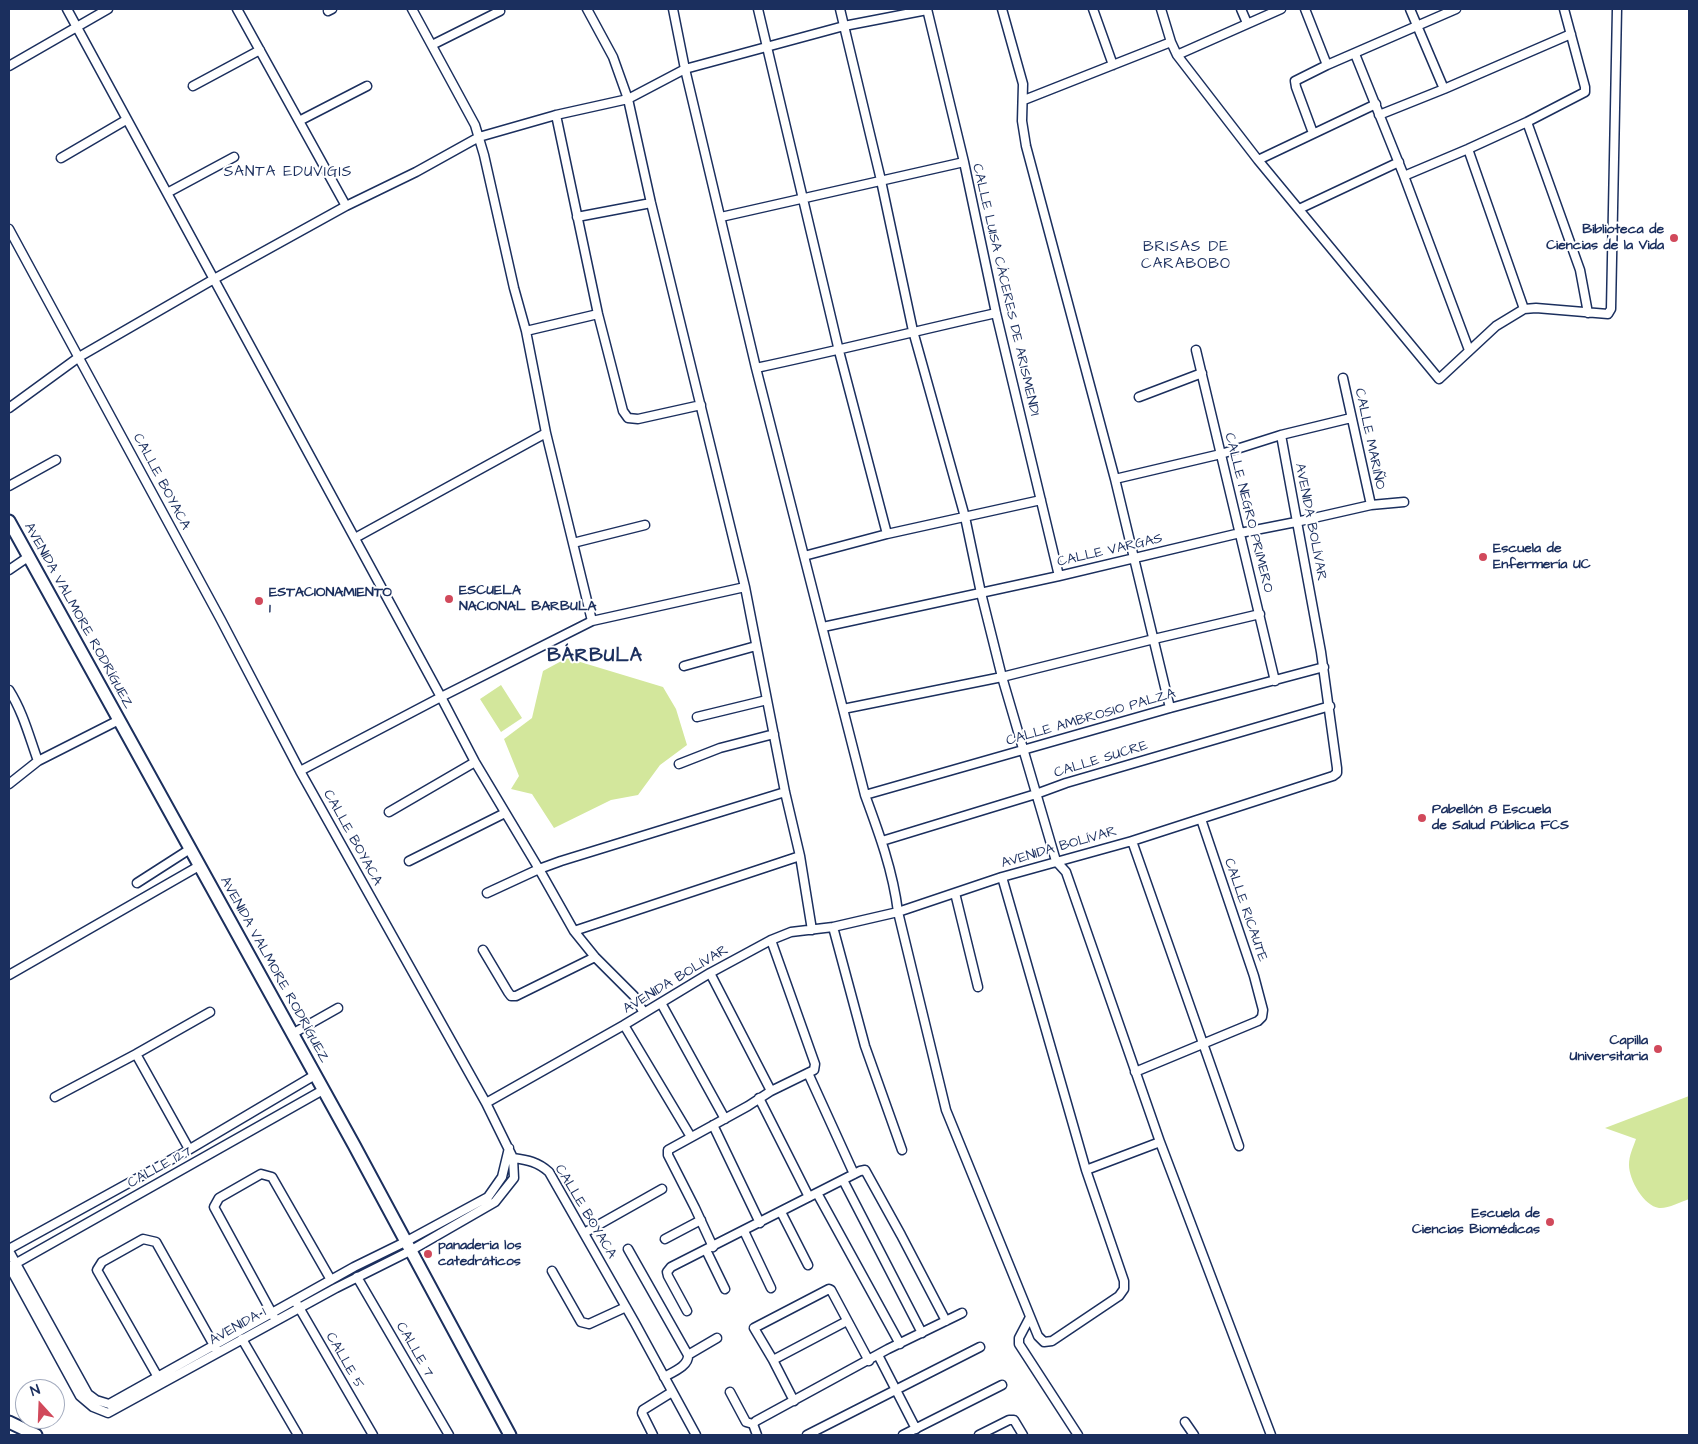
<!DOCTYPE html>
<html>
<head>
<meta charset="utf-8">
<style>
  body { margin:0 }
  #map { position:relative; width:1698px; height:1444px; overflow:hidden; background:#fff; font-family:"Architects Daughter",sans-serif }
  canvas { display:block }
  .frame { position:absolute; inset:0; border:10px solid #1b2f5e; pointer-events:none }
  .north { position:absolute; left:15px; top:1379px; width:50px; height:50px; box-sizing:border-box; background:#fff; border:1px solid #a4acbf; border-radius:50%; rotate:340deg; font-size:14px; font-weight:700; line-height:20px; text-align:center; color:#1b2f5e }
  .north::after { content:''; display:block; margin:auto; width:18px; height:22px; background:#d1495b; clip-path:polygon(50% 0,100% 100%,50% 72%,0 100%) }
</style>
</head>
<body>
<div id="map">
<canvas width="1698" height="1444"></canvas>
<div class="frame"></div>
<div class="north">N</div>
</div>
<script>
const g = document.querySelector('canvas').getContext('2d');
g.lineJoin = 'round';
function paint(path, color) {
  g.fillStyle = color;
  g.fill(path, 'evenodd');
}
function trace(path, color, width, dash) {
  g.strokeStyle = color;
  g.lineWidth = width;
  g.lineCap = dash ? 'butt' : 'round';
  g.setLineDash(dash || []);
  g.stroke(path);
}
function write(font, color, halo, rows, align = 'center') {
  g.font = font + ' "Architects Daughter",sans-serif';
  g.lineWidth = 4;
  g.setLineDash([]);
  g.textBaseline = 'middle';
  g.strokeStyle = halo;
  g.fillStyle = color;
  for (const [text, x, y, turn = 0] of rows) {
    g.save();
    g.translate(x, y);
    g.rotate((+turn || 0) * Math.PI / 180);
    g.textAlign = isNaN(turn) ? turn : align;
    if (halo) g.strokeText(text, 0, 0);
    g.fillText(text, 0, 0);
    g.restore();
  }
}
paint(new Path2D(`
  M 567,658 L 663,687 L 676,709 L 687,745 L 660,765 L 638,795 L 611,800 L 554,828 L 532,794 L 511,789 L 519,776 L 504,739 L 532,718 L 543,671 Z
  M 501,685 L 522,718 L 501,732 L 480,699 Z
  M 1689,1096 L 1689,1199 C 1681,1202 1667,1209 1659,1208 C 1644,1206 1629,1180 1629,1165 C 1629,1155 1633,1148 1636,1139 L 1605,1128 Z`), '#d3e79c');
const street = new Path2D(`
  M 67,9 L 441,697 L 475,762 L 539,869 L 574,931 L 595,957 L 634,996 L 644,1013
  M 237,9 L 346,206
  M 412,9 L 475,125 L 484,155 L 514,288 L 526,331 L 546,433 L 592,621
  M 587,9 L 613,57 L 628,99 L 651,203 L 745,587 L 785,792 L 800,856 L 812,930
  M 673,9 L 685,69 L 756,368 L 865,795 C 879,833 893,871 898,912 L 946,1110 L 1038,1336 L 1044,1342 L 1052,1341 L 1119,1296 L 1124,1289 L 1124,1281 L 1086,1170 L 1002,877
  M 758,9 L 839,351 L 887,534
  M 840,9 L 880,176 L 913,331 L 965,517 L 981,593 L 1002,677 L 1056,861 L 1066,872 L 1160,1142 L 1271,1435
  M 927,9 L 964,162 L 996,313 L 1059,576
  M 1002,9 L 1023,84 L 1022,121 L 1026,146 L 1115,479 L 1170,708
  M 1093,9 L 1113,65
  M 1161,9 L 1171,42 L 1177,55
  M 1241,9 L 1247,23
  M 1281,9 L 1177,55 L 1258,160 L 1439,379 L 1496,326 L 1524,309 L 1536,308 L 1608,314 L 1611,309 L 1617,9
  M 1305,9 L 1327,65
  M 1410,9 L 1444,89
  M 328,11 L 332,9
  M 432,45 L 500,11
  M 1355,54 L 1404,176 L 1469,350
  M 9,66 L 108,9
  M 193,86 L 260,50
  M 1024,100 L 1171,42
  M 556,115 L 598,314 L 623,411 L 628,418 L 638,419 L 701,405
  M 1379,115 L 1444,89 L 1571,34
  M 299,121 L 367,86
  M 1527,122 L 1580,270 L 1588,313
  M 1313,133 L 1296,87 L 1295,81 L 1327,65 L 1456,9
  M 1468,149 L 1524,309
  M 61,158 L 126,120
  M 1258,160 L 1376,104
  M 1404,176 L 1468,149 L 1527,122 L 1585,92 L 1585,87 L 1564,9
  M 167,193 L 234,157
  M 1299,209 L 1399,162
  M 577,217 L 651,203
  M 721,217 L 964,162
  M 9,229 L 221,620 L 300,771 L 486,1103 L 513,1158 C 528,1160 538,1162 549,1172 L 635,1323 L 696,1435
  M 526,331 L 598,314
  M 1196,350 L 1275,681
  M 756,368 C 836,351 916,331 996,313
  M 1343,378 L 1371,505
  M 1139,397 L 1202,373
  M 9,408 L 79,357 L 214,279 L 346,206 L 416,172 L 479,137 L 556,115 L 628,99 L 685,69 L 844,26 L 927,10
  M 1115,479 L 1221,454 L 1281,435 L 1351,418
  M 9,486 L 56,460
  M 355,538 L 546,433
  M 573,543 L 645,525
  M 804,556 L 887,534 L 1041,500
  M 9,570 L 28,557
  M 823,627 L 1059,576 L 1240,533 L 1296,522 L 1371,505 L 1404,502
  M 684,666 L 756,646
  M 9,690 C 23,712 29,736 38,761
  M 843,709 L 1002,677 L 1154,639 L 1260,614
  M 697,717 L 767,700
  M 679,764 L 720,748 L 774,734
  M 300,771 L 441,697 L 592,621 L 745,587
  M 9,784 L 38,761 L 119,720
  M 865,795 L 1170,708 L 1324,667
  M 389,812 L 475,762
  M 882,841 L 1036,794 L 1066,783 L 1330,706
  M 1132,841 L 1239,1146
  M 409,861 L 505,813
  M 137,883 L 190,849
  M 487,893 L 539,869 L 561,861 L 785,792
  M 955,893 L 978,987
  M 833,927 L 865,1046 L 902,1150
  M 574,931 L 800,856
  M 483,950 L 508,992 L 511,996 L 516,996 L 595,957
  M 710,973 L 771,1091
  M 9,975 L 199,866
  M 661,1003 L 725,1119
  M 624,1025 L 691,1137
  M 292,1034 L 338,1008
  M 136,1054 L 189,1149
  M 1135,1072 L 1258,1021 L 1262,1017 L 1263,1010 L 1254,976 L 1201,819
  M 808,1073 L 854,1174
  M 55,1097 L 136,1054 L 210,1012
  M 759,1098 L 809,1197
  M 486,1103 L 624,1025 L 710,973 L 771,940 L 791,932 L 833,927 L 898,912 L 1002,877 L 1132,841 L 1333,776 L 1337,773 L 1337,768 L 1321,652 L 1281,435
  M 713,1125 L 760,1223
  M 1086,1170 L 1160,1142
  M 843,1180 L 922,1333
  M 817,1193 L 900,1344
  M 781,1212 L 808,1265
  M 744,1231 L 771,1288
  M 584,1233 L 662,1189
  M 665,1239 L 701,1220
  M 713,1247 L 695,1208 L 668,1155 L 668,1150 L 748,1106 L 771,1091 L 814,1070 L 815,1064 L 771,940
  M 9,1249 L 185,1152 L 315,1075
  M 628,1249 L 688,1355 C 689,1366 673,1372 664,1377
  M 706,1250 L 725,1289
  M 9,1251 L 88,1394 L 96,1400 L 109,1404 L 354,1267 L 405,1242 L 488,1197 L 502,1177 L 509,1148
  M 13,1265 L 323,1090
  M 9,1266 L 80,1396 L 93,1407 L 108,1413 L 336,1288 L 410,1251 L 495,1202 L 514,1178 L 513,1158
  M 552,1271 L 581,1322 L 589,1324 L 626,1307
  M 357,1277 L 449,1435
  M 297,1304 L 373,1435
  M 687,1311 L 668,1276 L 667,1272 L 671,1267 L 860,1171 L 865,1170 L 901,1235 L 946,1321
  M 274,1317 L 214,1207 L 219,1198 L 261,1174 L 272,1177 L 331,1280
  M 1030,1317 L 1019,1338 L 1019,1344 L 1078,1435
  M 847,1321 L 773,1360 L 754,1328 L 829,1289 L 831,1290 L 869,1361
  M 242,1339 L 298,1435
  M 688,1355 L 717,1338
  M 878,1355 L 916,1429
  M 773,1360 L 794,1401
  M 159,1379 L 97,1270 L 102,1262 L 143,1239 L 156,1242 L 216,1349
  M 730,1392 L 746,1422 L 753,1424
  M 1185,1422 L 1194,1435
  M 653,1435 L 642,1413 L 643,1410 L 672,1392
  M 757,1435 L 753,1424 L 756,1421 L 888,1349 L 962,1313
  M 807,1435 L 980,1347
  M 903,1435 L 1002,1385
  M 979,1435 L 1009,1420 L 1014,1420 L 1023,1435`);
const secondary = new Path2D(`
  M 9,521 L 354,1145 L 510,1435
  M 9,1422 L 36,1435`);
trace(street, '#1b2f5e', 11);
trace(secondary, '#1b2f5e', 15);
trace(street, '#fff', 8);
trace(secondary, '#fff', 11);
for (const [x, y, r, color] of [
  [1674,238,5,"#d1495b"],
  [1483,557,5,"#d1495b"],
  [449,599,5,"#d1495b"],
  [259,601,5,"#d1495b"],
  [1422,818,5,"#d1495b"],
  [1658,1049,5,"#d1495b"],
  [1550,1222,5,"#d1495b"],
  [428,1254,5,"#d1495b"]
]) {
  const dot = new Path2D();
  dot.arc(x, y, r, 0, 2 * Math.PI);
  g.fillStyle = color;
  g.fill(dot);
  trace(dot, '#fff', 2);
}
write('bold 14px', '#1b2f5e', '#fff', [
  ["Biblioteca de",1664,230,"right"],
  ["Ciencias de la Vida",1664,246,"right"],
  ["Escuela de",1493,549],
  ["Enfermería UC",1493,565],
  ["ESCUELA",459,591],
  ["NACIONAL BARBULA",459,607],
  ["ESTACIONAMIENTO",269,593],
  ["1",269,609],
  ["Pabellón 8 Escuela",1432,810],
  ["de Salud Pública FCS",1432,826],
  ["Capilla",1648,1041,"right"],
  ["Universitaria",1648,1057,"right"],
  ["Escuela de",1540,1214,"right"],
  ["Ciencias Biomédicas",1540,1230,"right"],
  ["panaderia los",438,1246],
  ["catedráticos",438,1262]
], 'left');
write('14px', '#1b2f5e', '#fff', [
  ["CALLE LUISA CÁCERES DE ARISMENDI",1005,290,77],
  ["CALLE MARIÑO",1369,439,78],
  ["CALLE BOYACA",161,482,62],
  ["CALLE NEGRO PRIMERO",1248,513,76],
  ["AVENIDA BOLÍVAR",1310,522,79],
  ["CALLE VARGAS",1110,551,-13],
  ["AVENIDA VALMORE RODRÍGUEZ",78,616,61],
  ["CALLE AMBROSIO PALZA",1091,718,-16],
  ["CALLE SUCRE",1101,760,-17],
  ["CALLE BOYACA",352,838,61],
  ["AVENIDA BOLÍVAR",1059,848,-16],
  ["CALLE RICAUTE",1245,910,71],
  ["AVENIDA VALMORE RODRÍGUEZ",274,970,61],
  ["AVENIDA BOLÍVAR",676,980,-31],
  ["CALLE 127",160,1168,-29],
  ["CALLE BOYACA",585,1212,59],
  ["AVENIDA 1",238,1327,-29],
  ["CALLE 7",414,1350,60],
  ["CALLE 5",344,1361,60]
]);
g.letterSpacing = '1px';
write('15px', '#1b2f5e', '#fff', [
  ["SANTA EDUVIGIS",288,173],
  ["BRISAS DE",1186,248],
  ["CARABOBO",1186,265]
]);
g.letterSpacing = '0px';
g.letterSpacing = '1px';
write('bold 19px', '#1b2f5e', '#fff', [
  ["BÁRBULA",595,657]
]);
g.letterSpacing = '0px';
</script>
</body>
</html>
